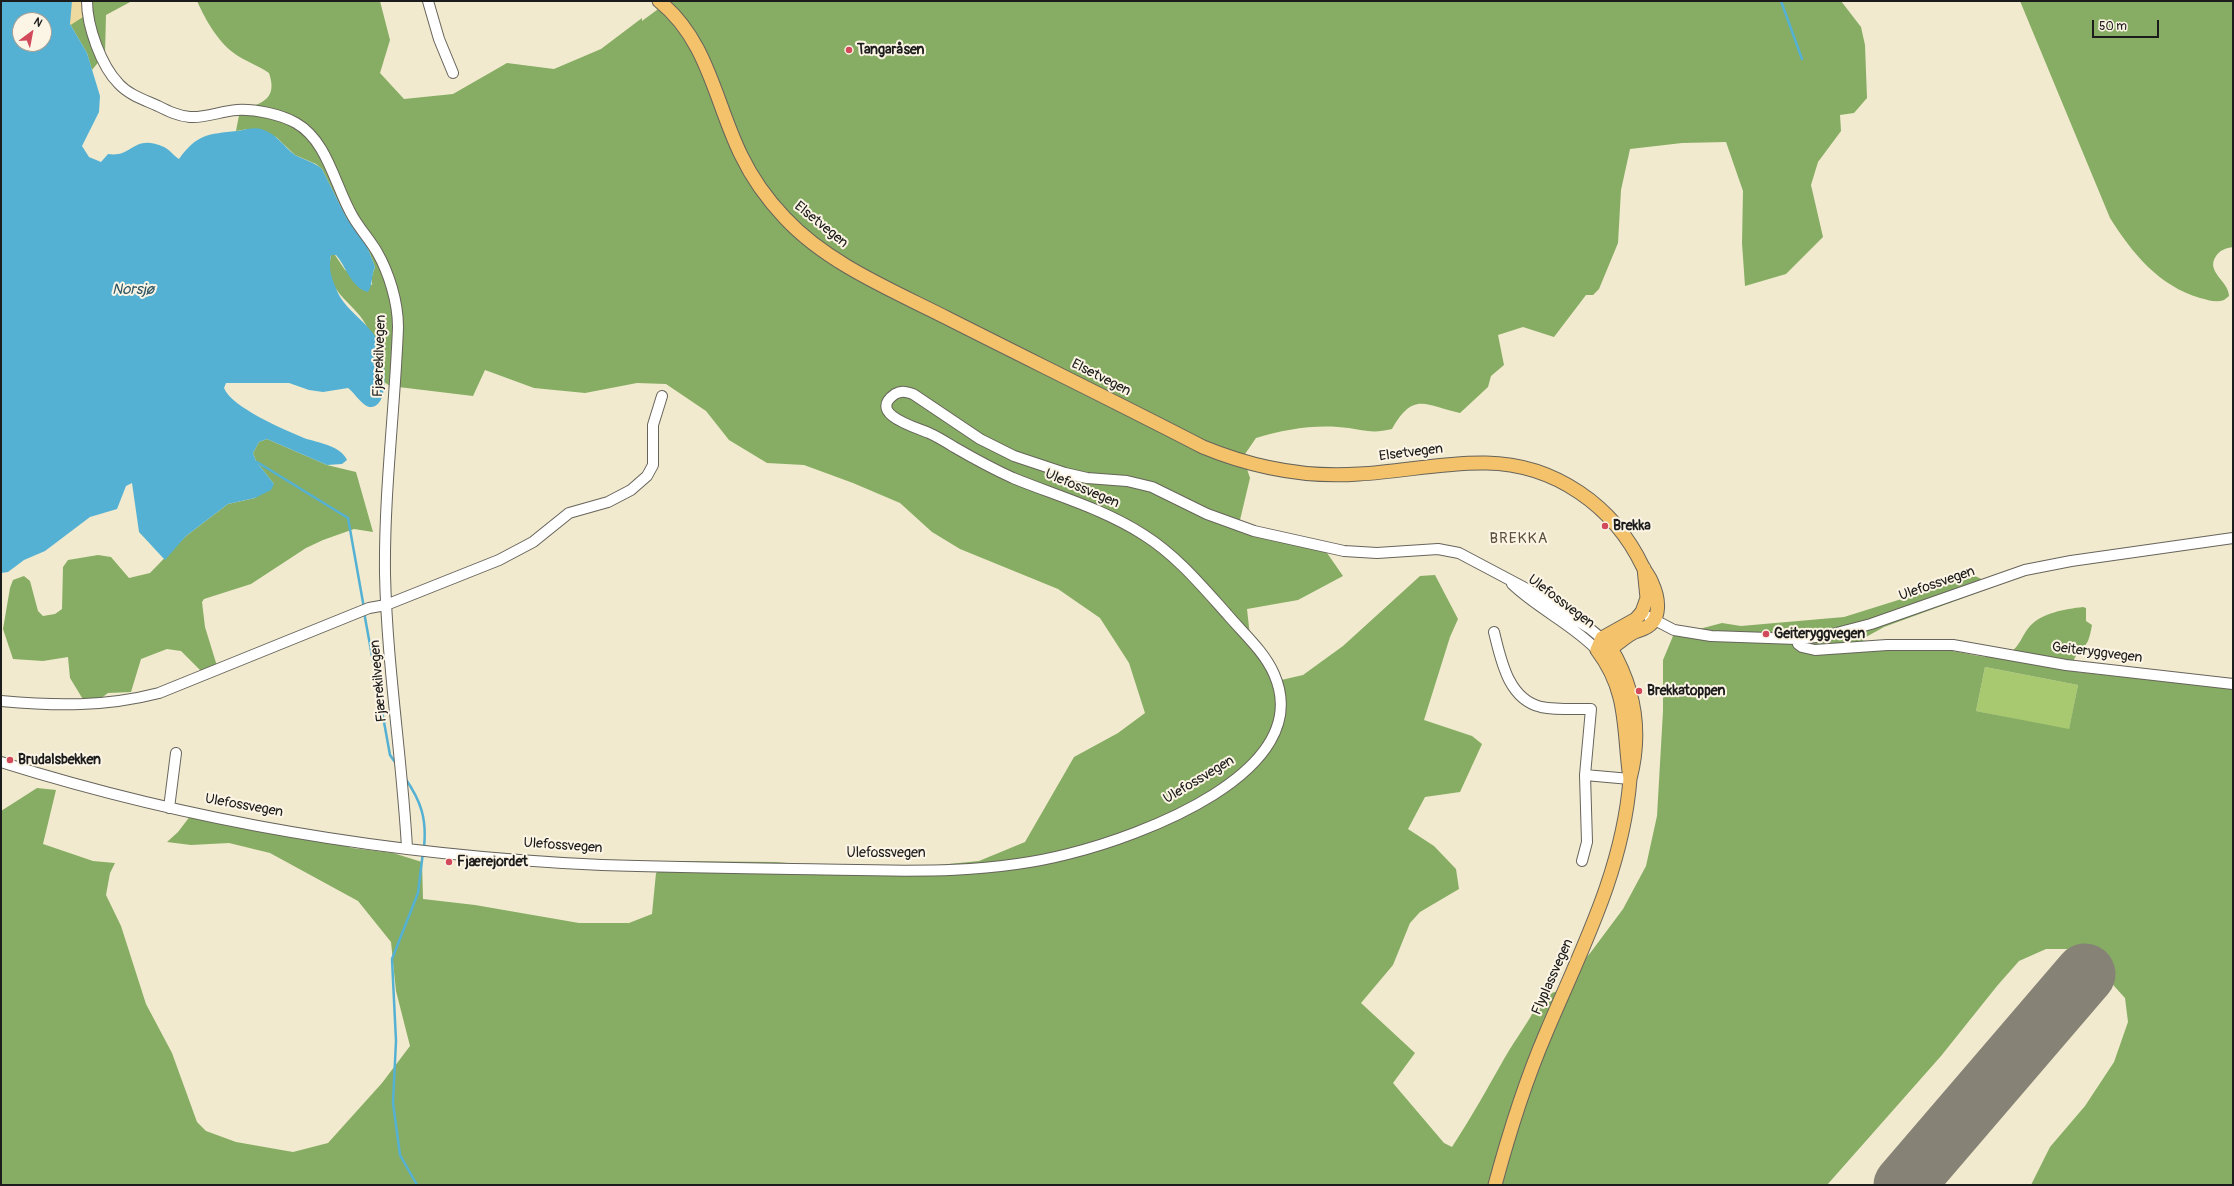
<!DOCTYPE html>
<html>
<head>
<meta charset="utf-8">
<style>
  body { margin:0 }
  #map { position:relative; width:2234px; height:1186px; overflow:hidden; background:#f1eacf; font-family:Pangolin,sans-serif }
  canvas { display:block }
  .frame { position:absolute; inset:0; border:2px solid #1c1c1c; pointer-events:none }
  .north { position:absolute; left:12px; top:12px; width:40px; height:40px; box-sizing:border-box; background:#fcf5e5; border:1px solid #a29e95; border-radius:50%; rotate:32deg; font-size:11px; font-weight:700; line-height:16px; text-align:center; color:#1c1c1c }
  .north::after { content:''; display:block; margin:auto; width:14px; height:18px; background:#d1495b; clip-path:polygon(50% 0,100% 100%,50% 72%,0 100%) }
  .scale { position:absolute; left:2092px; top:20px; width:67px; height:18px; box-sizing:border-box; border:2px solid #1c1c1c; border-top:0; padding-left:5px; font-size:12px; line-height:14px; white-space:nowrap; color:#1c1c1c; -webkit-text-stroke:3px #fcf5e5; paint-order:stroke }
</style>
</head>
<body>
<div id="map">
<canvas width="2234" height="1186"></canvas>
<div class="frame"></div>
<div class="north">N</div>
<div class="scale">50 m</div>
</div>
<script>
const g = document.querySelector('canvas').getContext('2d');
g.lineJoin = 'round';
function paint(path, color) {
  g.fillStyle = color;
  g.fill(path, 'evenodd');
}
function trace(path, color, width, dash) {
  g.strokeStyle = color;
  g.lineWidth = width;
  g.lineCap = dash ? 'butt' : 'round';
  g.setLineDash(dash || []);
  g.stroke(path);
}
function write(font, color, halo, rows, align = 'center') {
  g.font = font + ' Pangolin,sans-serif';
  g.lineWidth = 4;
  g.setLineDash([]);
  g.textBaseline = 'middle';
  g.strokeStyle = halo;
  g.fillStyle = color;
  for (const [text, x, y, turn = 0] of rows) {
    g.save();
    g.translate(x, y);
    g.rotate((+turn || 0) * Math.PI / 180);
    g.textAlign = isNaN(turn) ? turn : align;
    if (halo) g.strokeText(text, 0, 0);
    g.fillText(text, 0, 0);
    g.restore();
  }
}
paint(new Path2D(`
  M 1985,667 L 2078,685 L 2069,730 L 1976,711 Z`), '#a9c971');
paint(new Path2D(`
  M 72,1 L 132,1 L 106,15 L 105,54 L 92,70 L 87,53 L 70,24 Z
  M 197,1 L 380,1 L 390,40 L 380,73 L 404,99 L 453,94 L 507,63 L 554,69 L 601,49 L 642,18 L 642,21 L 669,1 L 1841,1 L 1861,27 L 1865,45 L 1867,98 L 1854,113 L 1840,115 L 1841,131 L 1818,162 L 1811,185 L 1823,237 L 1786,274 L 1745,286 L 1742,243 L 1743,191 L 1726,142 L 1682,143 L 1630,149 L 1621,190 L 1618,243 L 1599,289 L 1593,295 L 1586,295 L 1554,337 L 1523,327 L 1498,335 L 1504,365 L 1491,376 L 1488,387 L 1460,413 C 1426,406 1414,390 1392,429 C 1369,435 1360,428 1338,427 C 1310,425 1283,430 1256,438 L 1243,457 L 1250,478 L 1240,520 L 1261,533 L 1325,550 L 1343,576 L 1298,600 L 1247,609 L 1250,636 L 1277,681 L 1303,675 L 1343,646 L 1420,576 L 1435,575 L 1458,619 L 1450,637 L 1424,720 L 1472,736 L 1482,744 L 1460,792 L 1425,797 L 1408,829 L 1434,846 L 1456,869 L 1459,889 L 1420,912 L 1410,923 L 1393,965 L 1361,1003 L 1415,1053 L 1393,1083 L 1444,1143 L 1452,1147 C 1471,1118 1487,1089 1504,1059 C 1516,1038 1531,1019 1542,996 L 1558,991 L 1591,952 L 1623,909 L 1646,866 L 1657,816 L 1663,711 L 1663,660 L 1673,636 L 1722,623 L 1741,626 L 1844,617 L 1975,576 L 1996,586 L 1884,627 L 1866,637 L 1862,652 C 1889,650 1916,648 1944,650 C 1963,651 1986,661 2004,655 C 2019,651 2021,636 2030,626 C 2042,613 2065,609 2083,607 L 2086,608 L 2086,621 L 2092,625 C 2091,630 2090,636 2088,641 C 2082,652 2072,654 2073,669 L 2078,672 L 2233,689 L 2233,1185 L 2031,1185 L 2050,1147 L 2085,1106 L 2114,1062 L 2128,1022 L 2125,998 L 2095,965 L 2067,949 L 2046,949 L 2019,961 L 1997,986 L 1941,1056 L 1827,1185 L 1,1185 L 1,811 L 37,788 L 56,790 L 43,844 L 93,861 L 115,863 L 110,873 L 106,895 L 121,926 L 146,1004 L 172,1053 L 197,1122 L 206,1131 L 236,1142 L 293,1152 L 328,1143 L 382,1083 L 410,1046 L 396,991 L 391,942 L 358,901 L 270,853 L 229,843 L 191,845 L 167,842 L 178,832 L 191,815 L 213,822 L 221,819 L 323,838 L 352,848 L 393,853 L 422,862 L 423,899 L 475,905 L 579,923 L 629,923 L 652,914 L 656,873 L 670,861 L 776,862 L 824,866 L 928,866 L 979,861 L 1025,842 L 1074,757 L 1118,733 L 1145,713 L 1129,663 L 1100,618 L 1058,589 L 960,549 L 932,532 L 900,503 L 853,483 L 804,465 L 767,463 L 729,440 L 706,411 L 666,384 L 637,383 L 585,393 L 534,388 L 485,370 L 473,396 L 390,386 L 384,382 L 385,374 C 379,358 374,340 366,325 C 352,299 323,293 331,255 L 335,255 L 345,270 L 372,285 L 372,276 L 375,267 L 367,246 L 346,217 L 322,169 L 316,164 L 295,155 L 276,137 L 248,129 L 236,131 L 240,110 C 262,104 278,99 269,73 C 259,66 248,62 238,56 C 219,44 206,21 197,1 ZM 1985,667 L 2078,685 L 2069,729 L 1976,711 Z
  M 2020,1 L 2233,1 L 2233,247 C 2226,248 2220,250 2216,256 C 2205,272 2229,281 2229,296 L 2224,300 C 2216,303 2208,300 2200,298 C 2159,286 2132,253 2110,218 Z
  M 267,439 L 327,465 L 356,472 L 373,532 L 354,529 L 323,540 L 306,548 L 251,584 L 204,599 L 202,602 L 205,627 L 217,666 L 208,678 L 181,651 L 167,649 L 141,659 L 131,692 L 108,693 L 100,699 L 84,701 L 70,678 L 68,657 L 43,661 L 13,659 L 3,629 L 10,588 L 13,580 L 24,576 L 30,581 L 38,611 L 43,616 L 55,614 L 62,609 L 63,567 L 68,560 L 98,555 L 111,557 L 129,578 L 150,573 L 186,536 L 228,504 L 255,498 L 274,484 L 256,461 L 253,453 L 259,442 Z`), '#86ad63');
paint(new Path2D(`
  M 69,1 L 83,1 L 83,17 L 69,26 Z`), '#eeda9e');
paint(new Path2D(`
  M 1,1 L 72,1 L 70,24 L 87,53 L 100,96 L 99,112 L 82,146 L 89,157 L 101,162 L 108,154 C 133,158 133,133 164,147 C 170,150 174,156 179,159 C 197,134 208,134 237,131 C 244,130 254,127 261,129 C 276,133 283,146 295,155 C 304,160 314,162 322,169 L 346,217 L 367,246 L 375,267 C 371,276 373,284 368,292 C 351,288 346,266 336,255 L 331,255 C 328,270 332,279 338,293 C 347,312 371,324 380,345 C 384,357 391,404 372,407 C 363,408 355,393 348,388 L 323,392 L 309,390 L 289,383 L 226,383 L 224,388 C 231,407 285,430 304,438 C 318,443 340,445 347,460 L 342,464 L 327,465 L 267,439 L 259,442 L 253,453 L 256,461 L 274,484 L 271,490 L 255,498 L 228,504 L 186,536 L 165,560 L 139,532 L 132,483 L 126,486 L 117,509 L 90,517 L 45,551 L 24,560 L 8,572 L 1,573 ZM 20,20 L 44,20 L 44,44 L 20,44 Z`), '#54b1d3');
trace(new Path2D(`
  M 1781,1 L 1802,59
  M 257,462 L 348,518 L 364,608
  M 364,612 L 390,755 L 397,765
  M 405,778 C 421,801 427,819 424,847
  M 417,1185 L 400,1155 L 393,1103 L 396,1041 L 392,959 L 418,893 L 423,852`), '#54b1d3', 2.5);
trace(new Path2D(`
  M 2026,1043 L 2045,1035 L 2080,995 L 2081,984 L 2077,978 L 2066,975 L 2057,981 C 2052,990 2059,1002 2053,1010`), '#868376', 24);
trace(new Path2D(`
  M 1904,1185 L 2085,974`), '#868376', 61);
const minor = new Path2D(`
  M 87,1 C 87,26 101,66 119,84 C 129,95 145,100 158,106 C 168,111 178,116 190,117 C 206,118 221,111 237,110 C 255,109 280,114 296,123 C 328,141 335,187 353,217 C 360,229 370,240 377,252 C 389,273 398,302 398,327 C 395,409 384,491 385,574 C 387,666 402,757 407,848
  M 428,1 L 439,39 L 453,73
  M 1512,584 C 1538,609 1572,624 1597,650 L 1603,649
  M 1649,617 L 1674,630 L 1711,636 L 1797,639 L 1825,636 L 1871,624 L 2025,570 L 2071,561 L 2233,538
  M 1494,632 C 1501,660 1508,699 1541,707 C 1557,710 1575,709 1591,709 L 1585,775 L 1587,842 L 1582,861
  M 1797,639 L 1798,644 L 1802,647 L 1815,650 L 1887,645 L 1953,645 L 2066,665 L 2233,684
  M 1,701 C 56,706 105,707 159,693 L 369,608 L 386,605 L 499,560 L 533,542 L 569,513 L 608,502 L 631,490 L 647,476 L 653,465 L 653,425 L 662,396
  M 1,762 C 195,823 398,856 602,865 C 665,867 729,868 793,869 C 885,870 979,877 1068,854 C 1137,837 1318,773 1274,674 C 1264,651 1243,633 1227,614 C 1201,585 1177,556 1144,535 C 1104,509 1057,496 1013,478 C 993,469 973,458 954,447 C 946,442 938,437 929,433 C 918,428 866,414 895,394 C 902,390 906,392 913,394 L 980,439 L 1014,456 L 1065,473 L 1087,478 L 1127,481 L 1152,487 L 1207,514 L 1254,531 L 1344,551 L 1377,553 L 1438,549 L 1459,553 L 1527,589 L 1589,628 L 1606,642
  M 1585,775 L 1630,779
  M 169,808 L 176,753`);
const major = new Path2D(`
  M 659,1 C 708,40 715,102 741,155 C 752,178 767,199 785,218 C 828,264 892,290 947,318 C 1032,361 1118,403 1203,447 C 1254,468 1304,478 1359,474 C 1401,472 1443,462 1486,463 C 1555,464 1614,506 1643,567 C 1646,573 1650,577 1652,583 C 1659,598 1662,620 1645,628 C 1640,631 1635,631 1631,634 C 1624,638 1618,644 1611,648 C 1635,689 1642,733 1630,779 C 1623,730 1629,692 1597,650 L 1602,638 L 1636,619 L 1642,612 L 1647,598 L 1644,568
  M 1495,1185 C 1509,1133 1525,1082 1546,1033 C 1581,950 1623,871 1630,779`);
trace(minor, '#67645b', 12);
trace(major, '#67645b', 15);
trace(minor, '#fff', 10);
trace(major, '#f3c26a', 13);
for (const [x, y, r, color] of [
  [849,50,4,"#d1495b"],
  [1605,526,4,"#d1495b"],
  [1766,634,4,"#d1495b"],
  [1639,691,4,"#d1495b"],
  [10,760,4,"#d1495b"],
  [449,862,4,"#d1495b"]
]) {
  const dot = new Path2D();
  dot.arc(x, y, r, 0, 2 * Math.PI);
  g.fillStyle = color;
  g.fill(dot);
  trace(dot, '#fcf5e5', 1.5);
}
write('bold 14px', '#1c1c1c', '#fcf5e5', [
  ["Tangaråsen",857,50],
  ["Brekka",1613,526],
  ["Geiteryggvegen",1774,634],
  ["Brekkatoppen",1647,691],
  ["Brudalsbekken",18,760],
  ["Fjærejordet",457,862]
], 'left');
write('14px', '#1c1c1c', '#fcf5e5', [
  ["Elsetvegen",821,225,39],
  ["Fjærekilvegen",380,356,-88],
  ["Elsetvegen",1101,378,27],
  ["Elsetvegen",1411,453,-7],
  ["Ulefossvegen",1082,489,23],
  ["Ulefossvegen",1937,584,-19],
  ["Ulefossvegen",1561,602,37],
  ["Geiteryggvegen",2097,653,7],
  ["Fjærekilvegen",379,681,-95],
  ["Ulefossvegen",1199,780,-31],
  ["Ulefossvegen",244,806,10],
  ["Ulefossvegen",563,846,4],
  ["Ulefossvegen",886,853],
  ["Flyplassvegen",1553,977,-66]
]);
write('italic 15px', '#325865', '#fcf5e5', [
  ["Norsjø",133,290]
]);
g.letterSpacing = '1px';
write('15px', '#5d4f3d', '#fcf5e5', [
  ["BREKKA",1519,539]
]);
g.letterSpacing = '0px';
</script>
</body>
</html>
